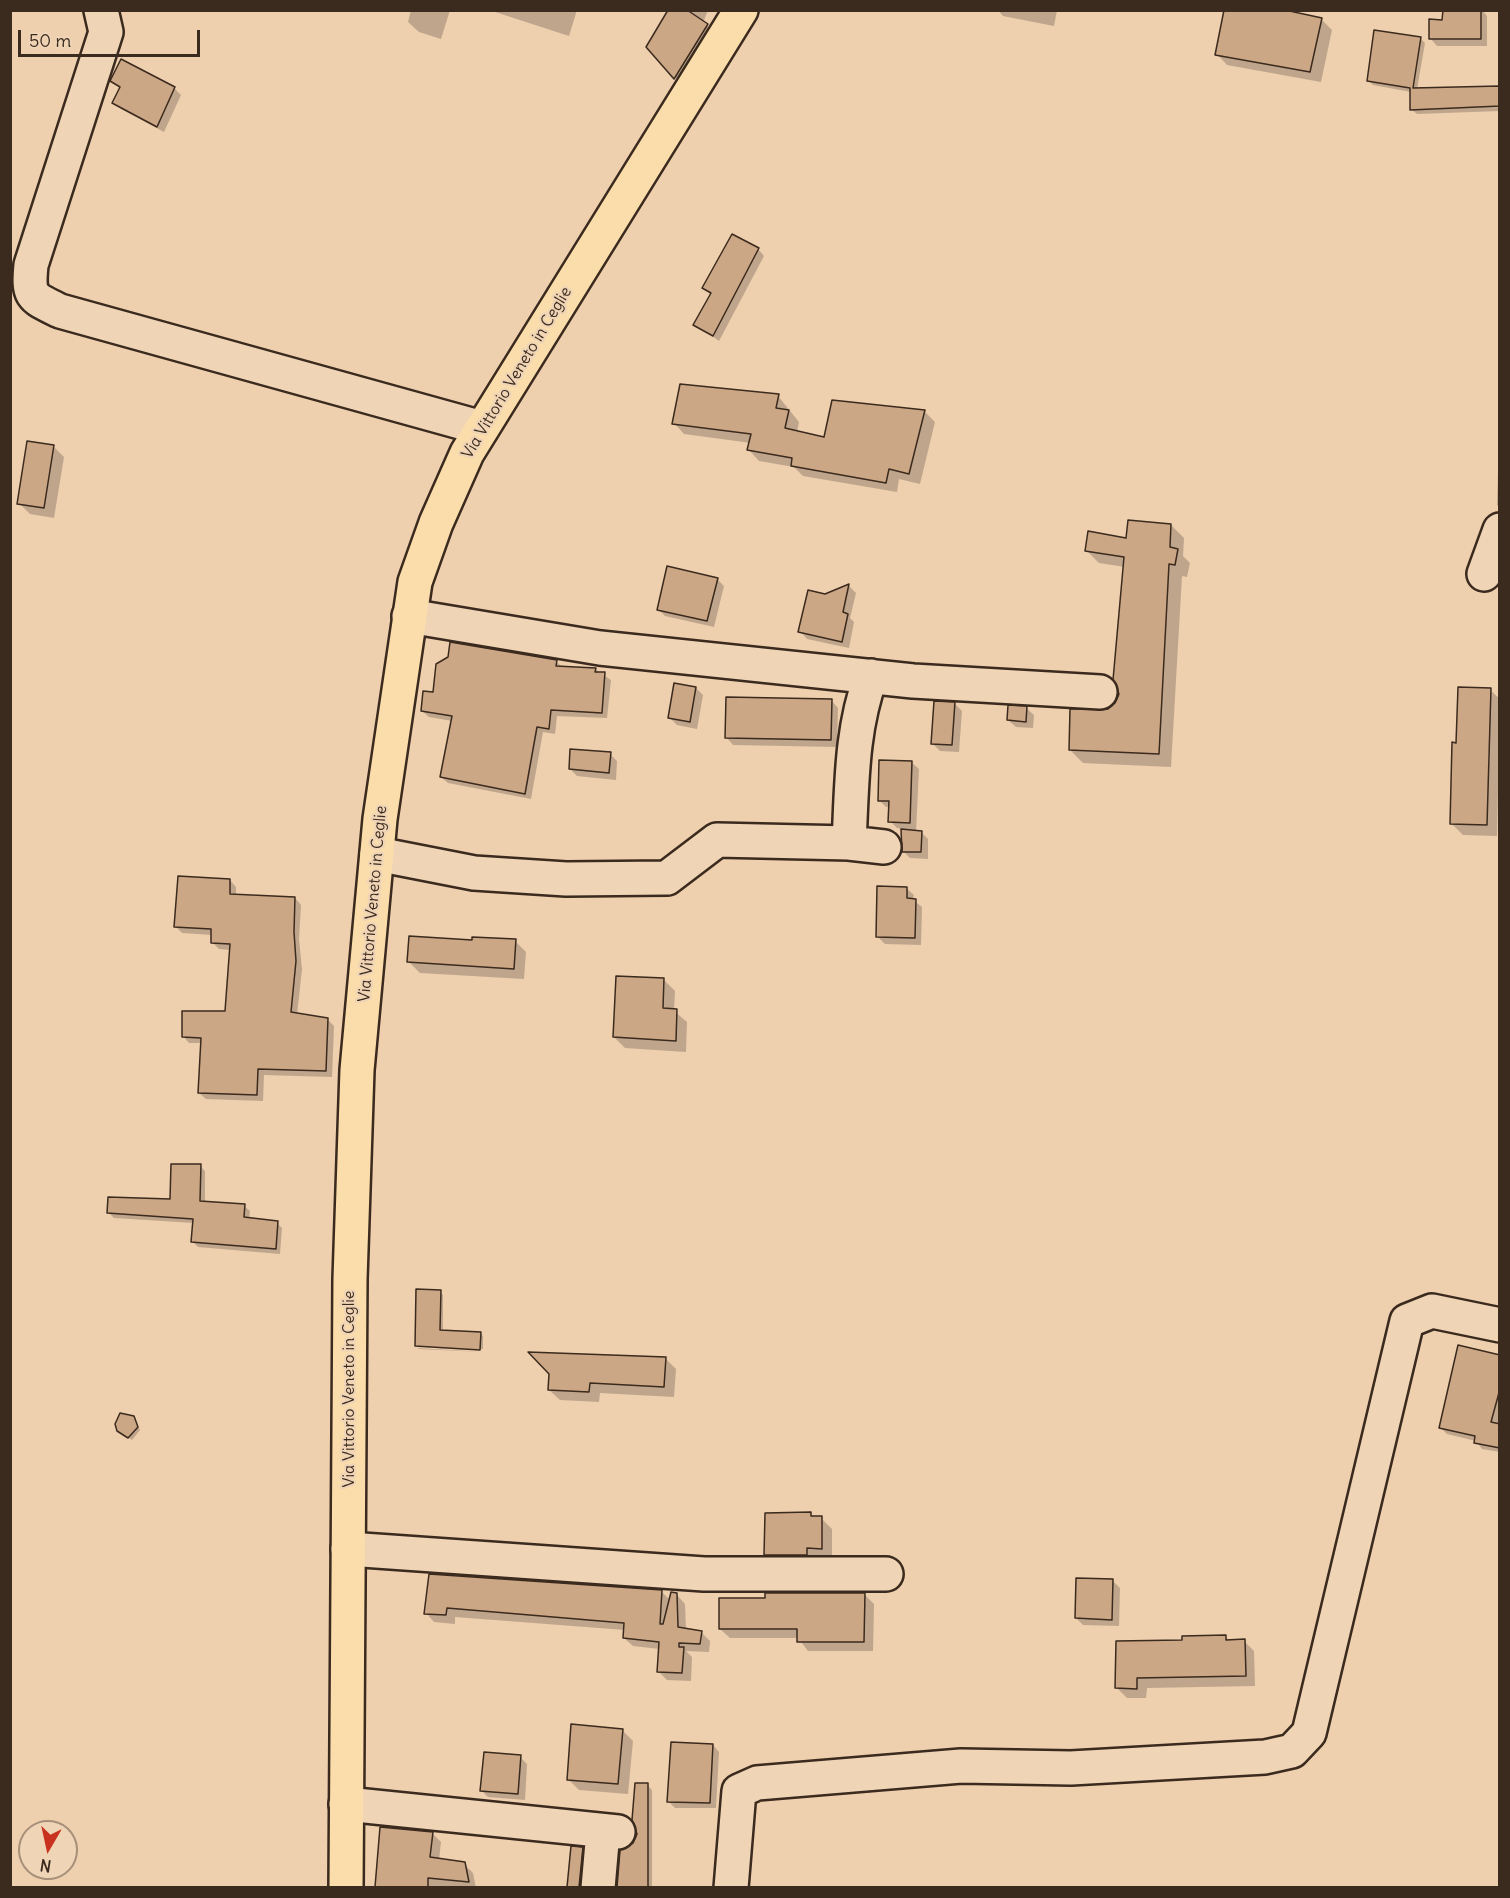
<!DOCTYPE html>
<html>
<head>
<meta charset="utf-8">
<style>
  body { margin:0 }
  #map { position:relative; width:1510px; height:1898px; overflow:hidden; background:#eecfae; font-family:Delius,sans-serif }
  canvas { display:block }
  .frame { position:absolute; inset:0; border:12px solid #3b2a1e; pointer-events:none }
  .north { position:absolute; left:18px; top:1820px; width:60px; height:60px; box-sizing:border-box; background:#efd4b6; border:2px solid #a79079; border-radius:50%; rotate:189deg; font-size:16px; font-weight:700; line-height:24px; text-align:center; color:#3b2a1e }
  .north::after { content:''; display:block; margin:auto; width:21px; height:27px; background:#c8321e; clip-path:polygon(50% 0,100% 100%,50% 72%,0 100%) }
  .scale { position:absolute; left:18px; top:30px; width:182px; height:27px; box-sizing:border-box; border:3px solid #3b2a1e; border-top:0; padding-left:8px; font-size:18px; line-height:21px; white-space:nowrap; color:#3b2a1e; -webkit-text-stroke:4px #efd4b6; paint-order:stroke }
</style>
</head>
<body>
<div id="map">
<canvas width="1510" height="1898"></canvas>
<div class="frame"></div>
<div class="north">N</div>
<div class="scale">50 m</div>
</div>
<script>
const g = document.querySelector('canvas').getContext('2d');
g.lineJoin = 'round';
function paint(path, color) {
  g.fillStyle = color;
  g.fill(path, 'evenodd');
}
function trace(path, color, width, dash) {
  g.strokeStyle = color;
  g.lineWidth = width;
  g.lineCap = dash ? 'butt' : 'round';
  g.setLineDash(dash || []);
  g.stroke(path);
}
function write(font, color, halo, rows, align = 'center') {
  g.font = font + ' Delius,sans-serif';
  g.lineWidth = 4.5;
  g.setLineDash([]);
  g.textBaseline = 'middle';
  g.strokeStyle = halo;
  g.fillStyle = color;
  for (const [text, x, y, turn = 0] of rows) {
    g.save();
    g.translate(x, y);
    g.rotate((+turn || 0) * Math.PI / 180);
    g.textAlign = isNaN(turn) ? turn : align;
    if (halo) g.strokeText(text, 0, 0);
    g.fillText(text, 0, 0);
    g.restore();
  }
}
paint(new Path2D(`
  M 411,10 L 450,10 L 441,39 L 419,32 L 408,22 Z
  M 489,10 L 577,10 L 569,36 Z
  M 670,10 L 708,10 L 703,23 L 716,34 L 683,86 L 648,47 Z
  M 998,10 L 1057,10 L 1054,26 L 1003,16 Z
  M 1444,10 L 1482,10 L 1487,16 L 1487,46 L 1437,46 L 1430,38 L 1444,21 Z
  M 1321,19 L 1332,30 L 1321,82 L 1227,65 L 1217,54 Z
  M 1420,38 L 1425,43 L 1417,89 L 1500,88 L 1500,111 L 1417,114 L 1412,110 L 1411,92 L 1373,85 L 1368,80 Z
  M 112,81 L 174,88 L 181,95 L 164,132 L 121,109 L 114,102 L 121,89 Z
  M 758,249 L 764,256 L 719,341 L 695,324 L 711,295 L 704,288 Z
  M 778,396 L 799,422 L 797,432 L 826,439 L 924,411 L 935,422 L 920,484 L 899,479 L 897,492 L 803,476 L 794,467 L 759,461 L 749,450 L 751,443 L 684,434 L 674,423 Z
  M 53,446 L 64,457 L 54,518 L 30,514 L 19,503 Z
  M 1498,472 L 1500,472 L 1500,508 L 1497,505 Z
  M 1171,525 L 1184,538 L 1183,556 L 1190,563 L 1187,577 L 1182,576 L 1171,767 L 1083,763 L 1070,750 L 1117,704 L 1120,694 L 1125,567 L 1099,563 L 1086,550 Z
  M 717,579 L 724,586 L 714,627 L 665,616 L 658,609 Z
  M 849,586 L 856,593 L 850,618 L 854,622 L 849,648 L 807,639 L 800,631 L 825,595 Z
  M 556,661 L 563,668 L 595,669 L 611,680 L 607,718 L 557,716 L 555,734 L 543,732 L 531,799 L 448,783 L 441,777 L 452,721 L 429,717 L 422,711 L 434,694 Z
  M 696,688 L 703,695 L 697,729 L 677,725 L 670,718 Z
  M 1490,690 L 1500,699 L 1497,836 L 1463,835 L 1452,824 Z
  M 831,700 L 838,708 L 837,747 L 733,745 L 726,737 Z
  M 955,704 L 962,711 L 959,752 L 940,751 L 933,744 Z
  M 1026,708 L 1034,715 L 1033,728 L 1016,727 L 1008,720 Z
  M 610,754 L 617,761 L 616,780 L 577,776 L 570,769 Z
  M 911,762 L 919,769 L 916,832 L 921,832 L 928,839 L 928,859 L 910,858 L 903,851 L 902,829 L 897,828 L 890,821 L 890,807 L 886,807 L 879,800 Z
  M 230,880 L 236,887 L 236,896 L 295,898 L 301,905 L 299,939 L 302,969 L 297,1015 L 328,1020 L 334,1026 L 332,1077 L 264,1075 L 263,1101 L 206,1099 L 199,1093 L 202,1043 L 189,1043 L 183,1036 L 227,1012 L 231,950 L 219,949 L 212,942 L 213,935 L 182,933 L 176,927 Z
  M 906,888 L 914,895 L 913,900 L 922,907 L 921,945 L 885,944 L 878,937 Z
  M 515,941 L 526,952 L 524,979 L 420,973 L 409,962 Z
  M 664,980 L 675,991 L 674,1011 L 687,1022 L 686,1052 L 625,1048 L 614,1037 Z
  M 200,1166 L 205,1171 L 205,1203 L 244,1206 L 250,1211 L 249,1219 L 277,1223 L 282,1228 L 280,1254 L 198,1247 L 193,1242 L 194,1223 L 114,1218 L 109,1213 L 172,1201 Z
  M 440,1292 L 443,1295 L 443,1331 L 480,1333 L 483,1336 L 483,1349 L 416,1346 Z
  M 418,1348 L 483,1352 L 419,1349 Z
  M 1500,1357 L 1498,1425 L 1500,1452 L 1482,1449 L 1476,1441 L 1447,1434 L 1440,1427 Z
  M 665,1358 L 676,1369 L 674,1397 L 600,1393 L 599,1402 L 560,1400 L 549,1390 Z
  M 133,1418 L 140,1430 L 132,1440 L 122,1433 Z
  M 810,1514 L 815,1518 L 821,1518 L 832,1529 L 832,1559 L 777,1565 L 766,1555 Z
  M 431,1575 L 661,1591 L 671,1601 L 676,1594 L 685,1604 L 686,1630 L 701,1632 L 710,1641 L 709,1652 L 686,1651 L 692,1657 L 691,1681 L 667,1680 L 658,1671 L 660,1649 L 633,1646 L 624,1638 L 625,1630 L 455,1617 L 455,1624 L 434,1622 L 426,1613 Z
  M 1113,1581 L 1120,1588 L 1119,1626 L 1083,1625 L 1076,1618 Z
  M 864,1594 L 874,1604 L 873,1651 L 808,1651 L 798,1638 L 730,1638 L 720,1629 L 766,1600 Z
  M 1225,1637 L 1230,1641 L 1244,1641 L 1254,1651 L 1255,1686 L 1147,1688 L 1146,1698 L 1127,1698 L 1117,1688 L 1184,1642 Z
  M 622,1730 L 633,1741 L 628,1794 L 579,1790 L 568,1779 Z
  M 713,1745 L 719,1752 L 716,1808 L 675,1808 L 669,1802 Z
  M 520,1757 L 527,1764 L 525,1800 L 488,1797 L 481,1790 Z
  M 647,1785 L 652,1790 L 652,1888 L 618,1888 L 622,1851 L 634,1844 L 638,1835 Z
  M 432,1833 L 441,1842 L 439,1860 L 464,1864 L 473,1873 L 476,1888 L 376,1888 L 376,1871 Z
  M 572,1848 L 582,1849 L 587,1853 L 584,1888 L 569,1888 Z`), '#0003');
const building = new Path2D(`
  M 668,10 L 687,10 L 708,24 L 674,79 L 646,47 Z
  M 1224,10 L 1285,10 L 1322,18 L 1310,72 L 1215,55 Z
  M 1443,10 L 1481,10 L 1481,39 L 1429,39 L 1429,19 L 1442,20 Z
  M 1374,30 L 1421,37 L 1413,88 L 1500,86 L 1500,106 L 1410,110 L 1410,88 L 1367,81 Z
  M 121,59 L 175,87 L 157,127 L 112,103 L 120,87 L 110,81 Z
  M 732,234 L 759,248 L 713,336 L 693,325 L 711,293 L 702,288 Z
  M 680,384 L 779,394 L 776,408 L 789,410 L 785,428 L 824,437 L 832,400 L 925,410 L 909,474 L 889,469 L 886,483 L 791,466 L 792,458 L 747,450 L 751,434 L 672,424 Z
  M 27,441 L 54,445 L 44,508 L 17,504 Z
  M 1128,520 L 1171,524 L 1170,547 L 1178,549 L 1175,565 L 1169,564 L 1159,754 L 1069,750 L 1070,709 L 1108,709 L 1115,703 L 1119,694 L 1113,680 L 1124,557 L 1085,551 L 1088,531 L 1126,538 Z
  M 667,566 L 718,578 L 707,621 L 657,610 Z
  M 849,584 L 843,612 L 848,614 L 842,642 L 798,632 L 808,590 L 825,594 Z
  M 450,642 L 557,660 L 556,666 L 596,668 L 595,672 L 605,672 L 602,713 L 551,710 L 549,729 L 537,727 L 525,794 L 440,777 L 452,716 L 421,711 L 423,691 L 433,692 L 436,664 L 448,657 Z
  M 674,683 L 696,687 L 690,722 L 668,718 Z
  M 1458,687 L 1491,688 L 1487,825 L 1450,824 L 1452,742 L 1456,743 Z
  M 726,697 L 832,699 L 831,740 L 725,738 Z
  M 934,701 L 955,702 L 952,745 L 931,744 Z
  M 1008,705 L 1027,706 L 1026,722 L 1007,720 Z
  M 570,749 L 611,752 L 609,773 L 569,769 Z
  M 879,760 L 912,761 L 910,823 L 888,822 L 889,801 L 878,801 Z
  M 901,829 L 922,831 L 921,852 L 902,852 Z
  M 178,876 L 230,879 L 230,894 L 295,897 L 294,932 L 296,961 L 291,1012 L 328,1018 L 326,1071 L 258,1069 L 257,1095 L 198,1093 L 201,1038 L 182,1037 L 182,1011 L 225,1011 L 230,944 L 211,943 L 211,929 L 174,927 Z
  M 877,886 L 907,887 L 907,898 L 916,899 L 915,938 L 876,937 Z
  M 409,936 L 472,940 L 472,937 L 516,939 L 514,969 L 407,962 Z
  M 616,976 L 664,978 L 663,1008 L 677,1009 L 676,1041 L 613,1037 Z
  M 171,1164 L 201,1164 L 200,1201 L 245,1204 L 244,1217 L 278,1221 L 276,1249 L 191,1242 L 193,1219 L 107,1213 L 108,1197 L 170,1199 Z
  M 416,1289 L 441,1290 L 440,1330 L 481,1332 L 480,1350 L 415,1346 Z
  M 1458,1345 L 1500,1355 L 1500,1389 L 1491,1422 L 1500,1424 L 1500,1448 L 1474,1443 L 1475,1436 L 1439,1428 Z
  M 528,1352 L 666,1357 L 664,1387 L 590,1383 L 589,1392 L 548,1390 L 549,1374 Z
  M 120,1413 L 134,1416 L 138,1427 L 128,1438 L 117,1431 L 115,1424 Z
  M 811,1512 L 811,1516 L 822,1516 L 822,1549 L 807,1548 L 807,1555 L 764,1555 L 765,1513 Z
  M 429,1574 L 662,1590 L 660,1624 L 663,1624 L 671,1592 L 677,1593 L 678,1627 L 702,1631 L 700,1644 L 679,1643 L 679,1647 L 684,1647 L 682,1673 L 657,1672 L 659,1642 L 623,1638 L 624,1623 L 447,1608 L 446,1615 L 424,1614 Z
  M 1076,1578 L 1113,1579 L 1112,1620 L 1075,1618 Z
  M 765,1593 L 865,1593 L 864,1642 L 797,1642 L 797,1629 L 719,1629 L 719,1598 L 765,1598 Z
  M 1226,1635 L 1226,1640 L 1245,1639 L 1246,1676 L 1137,1678 L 1137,1689 L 1115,1688 L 1116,1641 L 1182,1640 L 1182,1636 Z
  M 571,1724 L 623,1729 L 618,1784 L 567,1780 Z
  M 671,1742 L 713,1744 L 710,1803 L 667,1802 Z
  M 484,1752 L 521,1755 L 518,1794 L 480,1791 Z
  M 635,1783 L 648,1783 L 648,1887 L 617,1887 L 620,1850 L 633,1843 L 637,1834 L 632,1820 Z
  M 380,1827 L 433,1832 L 430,1857 L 465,1862 L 469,1882 L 428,1878 L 428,1887 L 375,1887 Z
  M 571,1846 L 583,1847 L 579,1887 L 567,1887 Z`);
paint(building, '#cca785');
trace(building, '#3b2a1e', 1.5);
const minor = new Path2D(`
  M 101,10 L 106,32 L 31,265 C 28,297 31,297 60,311 L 482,428
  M 1484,574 L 1500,530
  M 409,616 L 600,648 L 913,681 L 1100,692
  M 849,843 C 852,785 851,730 871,676
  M 377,854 L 474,873 L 566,879 L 667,878 L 717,840 L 849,843 L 884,847
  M 348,1549 L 704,1574 L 886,1574
  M 346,1804 L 618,1832
  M 598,1888 L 603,1831
  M 731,1888 L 739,1791 L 757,1783 L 961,1766 L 1071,1768 L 1265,1757 L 1292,1751 L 1309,1733 L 1407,1321 L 1432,1311 L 1500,1325`);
const major = new Path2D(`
  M 346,1888 L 350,1279 L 357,1070 L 380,819 L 415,582 L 436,523 L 467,453 L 741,10`);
trace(minor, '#3b2a1e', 38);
trace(major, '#3b2a1e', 38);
trace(minor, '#efd4b6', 33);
trace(major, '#fbddab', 33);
write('16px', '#3b2a1e', '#efd4b6', [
  ["Via Vittorio Veneto in Ceglie",517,373,-59],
  ["Via Vittorio Veneto in Ceglie",373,904,-85],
  ["Via Vittorio Veneto in Ceglie",349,1389,-90]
]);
</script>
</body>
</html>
